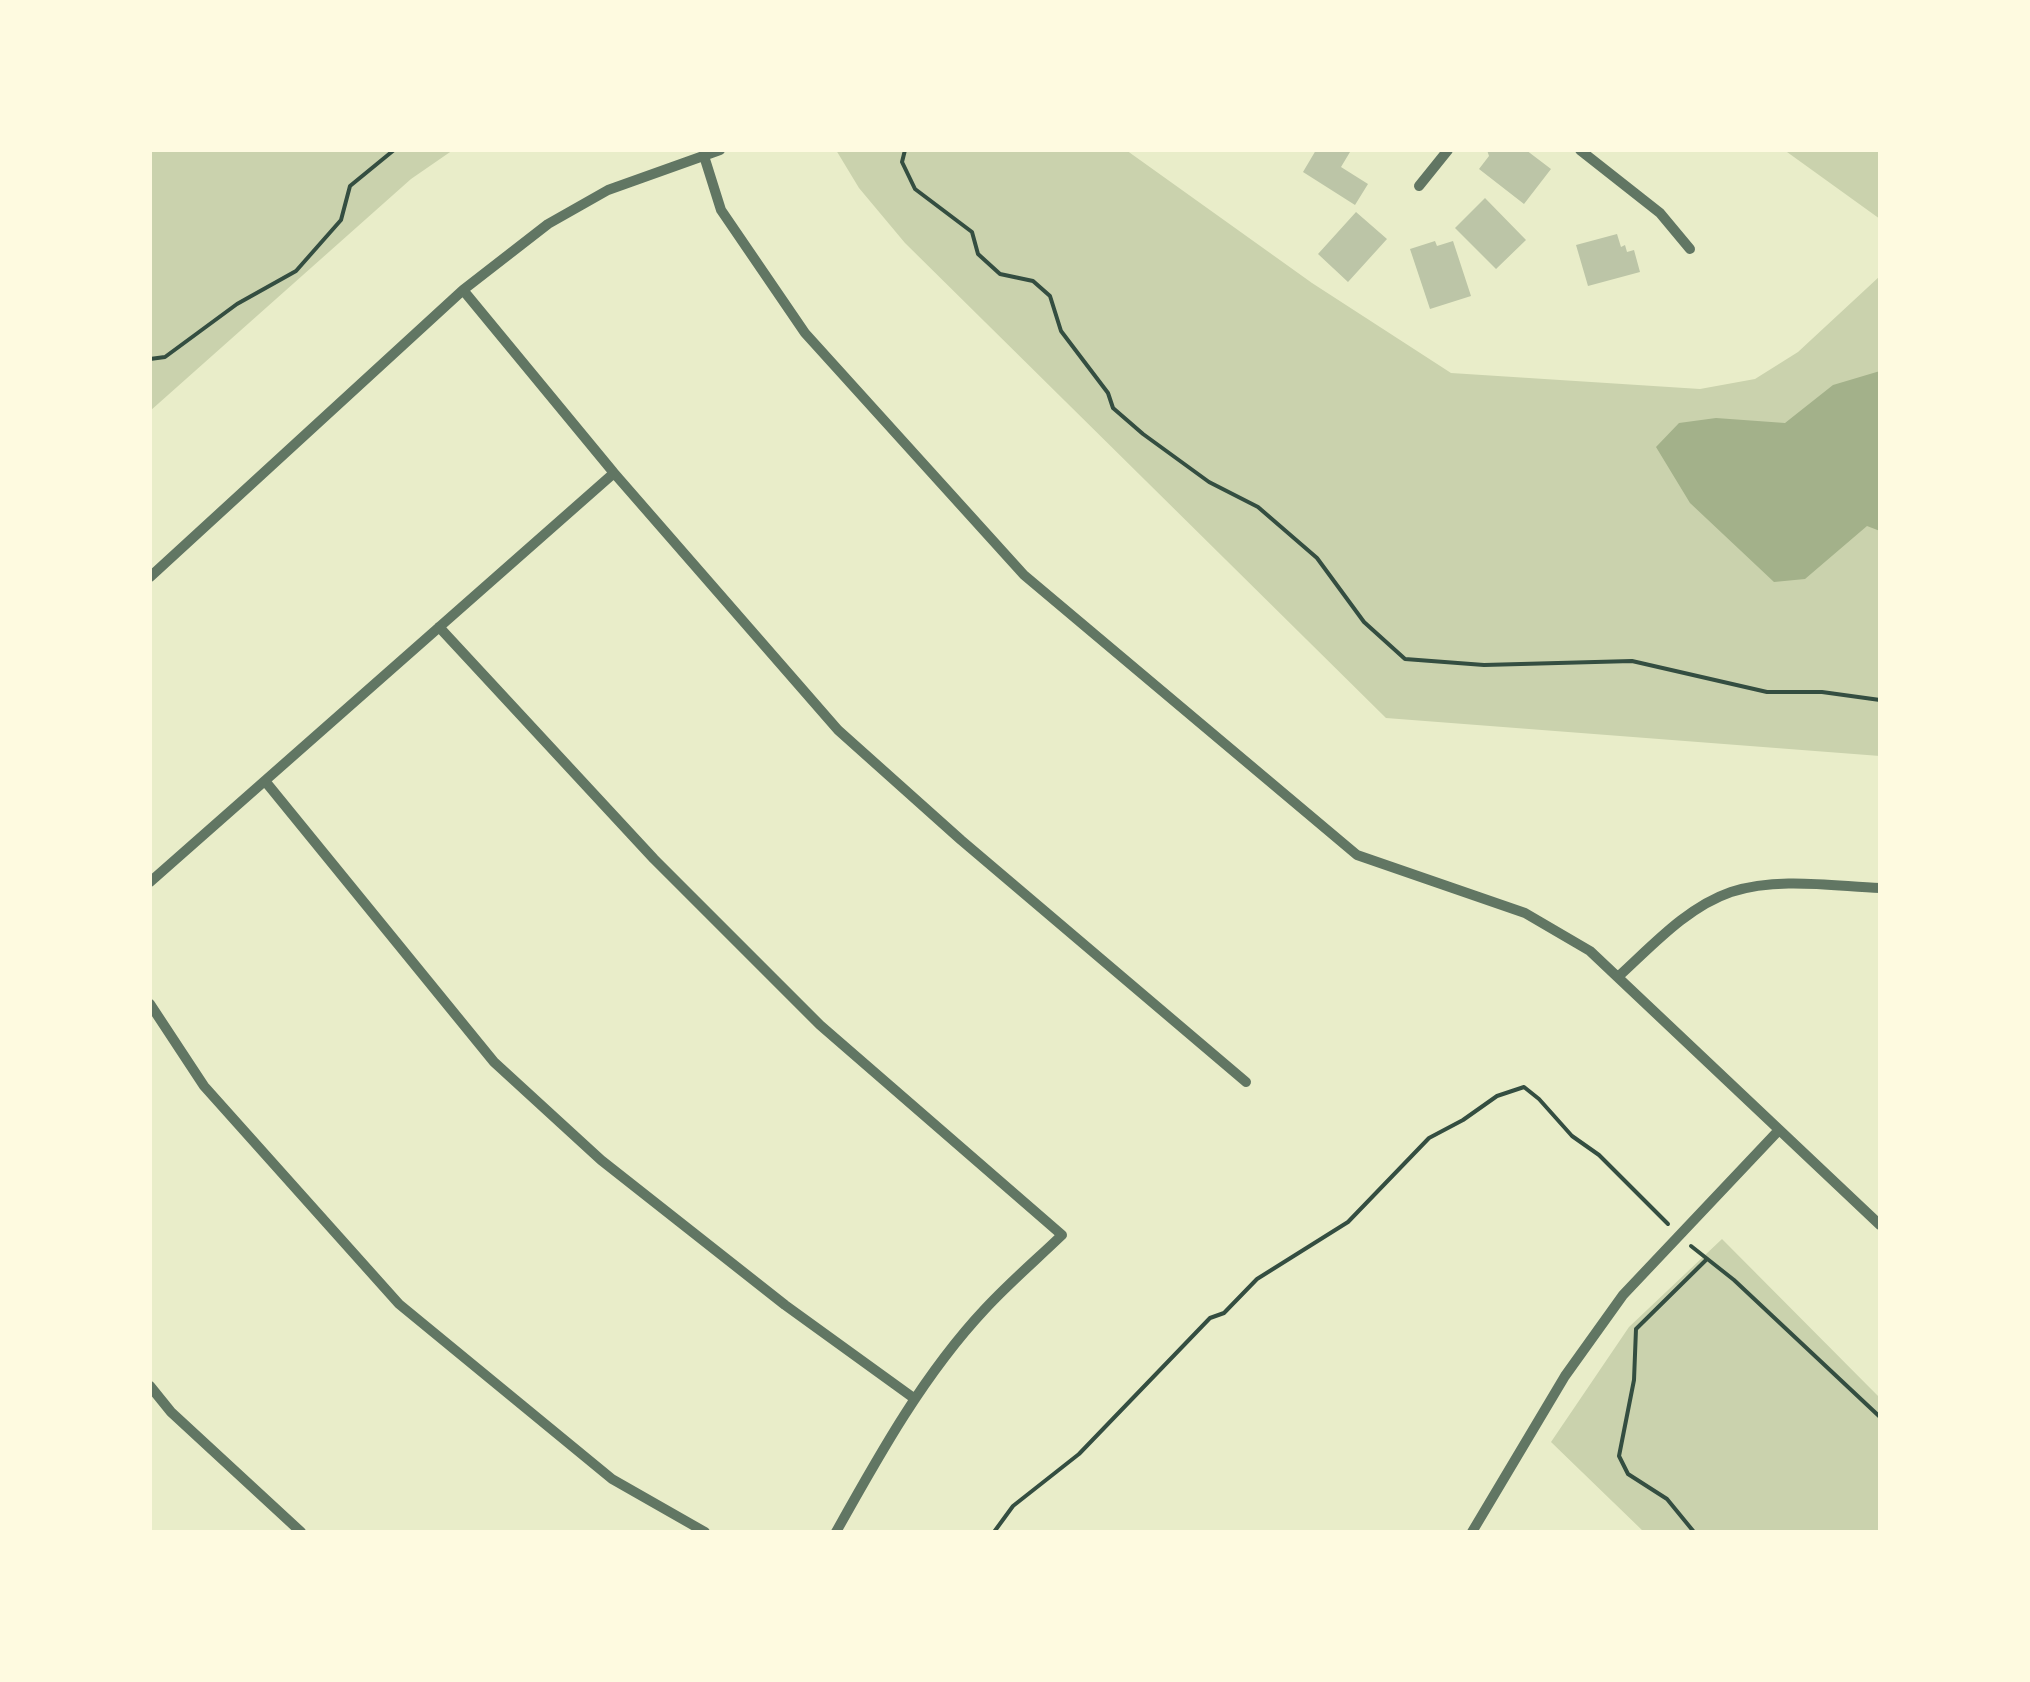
<!DOCTYPE html>
<html>
<head>
<meta charset="utf-8">
<style>
  body { margin:0 }
  #map { position:relative; width:2030px; height:1682px; overflow:hidden; background:#e9edc9; font-family:Jost,sans-serif }
  canvas { display:block }
  .frame { position:absolute; inset:0; border:152px solid #fefae0; pointer-events:none }
</style>
</head>
<body>
<div id="map">
<canvas width="2030" height="1682"></canvas>
<div class="frame"></div>
</div>
<script>
const g = document.querySelector('canvas').getContext('2d');
g.lineJoin = 'round';
function paint(path, color) {
  g.fillStyle = color;
  g.fill(path, 'evenodd');
}
function trace(path, color, width, dash) {
  g.strokeStyle = color;
  g.lineWidth = width;
  g.lineCap = dash ? 'butt' : 'round';
  g.setLineDash(dash || []);
  g.stroke(path);
}
paint(new Path2D(`
  M 150,150 L 453,150 L 411,179 L 150,411 Z
  M 836,150 L 1126,150 L 1312,283 L 1451,373 L 1700,389 L 1755,379 L 1798,352 L 1880,276 L 1880,756 L 1386,718 L 905,243 L 859,188 Z
  M 1783,150 L 1880,150 L 1880,219 L 1787,152 Z
  M 1722,1239 L 1880,1398 L 1880,1532 L 1644,1532 L 1551,1442 L 1629,1327 Z`), '#cad2ad');
paint(new Path2D(`
  M 1880,371 L 1880,531 L 1867,526 L 1805,579 L 1774,582 L 1690,503 L 1656,447 L 1679,423 L 1716,418 L 1785,423 L 1833,385 Z`), '#a3b18a');
paint(new Path2D(`
  M 1316,150 L 1350,152 L 1341,167 L 1368,184 L 1355,205 L 1303,172 Z
  M 1487,150 L 1526,150 L 1551,169 L 1524,204 L 1479,169 L 1489,156 Z
  M 1485,198 L 1526,240 L 1496,269 L 1455,228 Z
  M 1356,212 L 1387,239 L 1348,282 L 1318,254 Z
  M 1617,234 L 1621,247 L 1625,245 L 1627,252 L 1634,250 L 1640,272 L 1588,286 L 1576,245 Z
  M 1435,241 L 1437,246 L 1453,241 L 1471,296 L 1430,309 L 1410,249 Z`), '#bcc5a7');
trace(new Path2D(`
  M 905,150 L 902,162 L 915,189 L 972,232 L 978,254 L 1000,274 L 1033,281 L 1050,296 L 1061,331 L 1108,393 L 1113,408 L 1143,434 L 1209,482 L 1258,507 L 1317,558 L 1364,622 L 1405,659 L 1484,665 L 1632,661 L 1767,692 L 1822,692 L 1880,700
  M 150,359 L 165,357 L 237,304 L 296,271 L 341,220 L 350,186 L 394,150
  M 1691,1246 L 1734,1280 L 1880,1417
  M 994,1532 L 1013,1506 L 1079,1454 L 1210,1318 L 1224,1313 L 1257,1279 L 1348,1222 L 1429,1138 L 1463,1120 L 1497,1096 L 1524,1087 L 1539,1099 L 1572,1136 L 1599,1155 L 1668,1224
  M 1694,1532 L 1667,1499 L 1628,1474 L 1619,1456 L 1634,1380 L 1636,1329 L 1706,1260`), '#344e41', 4);
trace(new Path2D(`
  M 1580,150 L 1660,213 L 1690,249
  M 704,156 L 721,210 L 805,333 L 1024,575 L 1357,855 L 1525,913 L 1590,951 L 1880,1225
  M 1419,186 L 1448,150
  M 463,290 L 614,473 L 838,730 L 961,840 L 1246,1082
  M 150,577 L 463,290 L 548,224 L 608,190 L 720,150
  M 439,627 L 654,859 L 820,1025 L 1062,1235 C 1036,1260 1009,1283 985,1309 C 924,1374 879,1455 836,1532
  M 265,781 L 494,1062 L 601,1160 L 785,1305 L 915,1399
  M 150,882 L 614,473
  M 1619,976 C 1652,946 1687,907 1731,892 C 1778,877 1832,886 1880,888
  M 150,1004 L 204,1086 L 399,1304 L 612,1479 L 705,1532
  M 150,1386 L 171,1412 L 301,1532
  M 1472,1532 L 1565,1376 L 1623,1295 L 1779,1130`), '#617663', 10);
</script>
</body>
</html>
